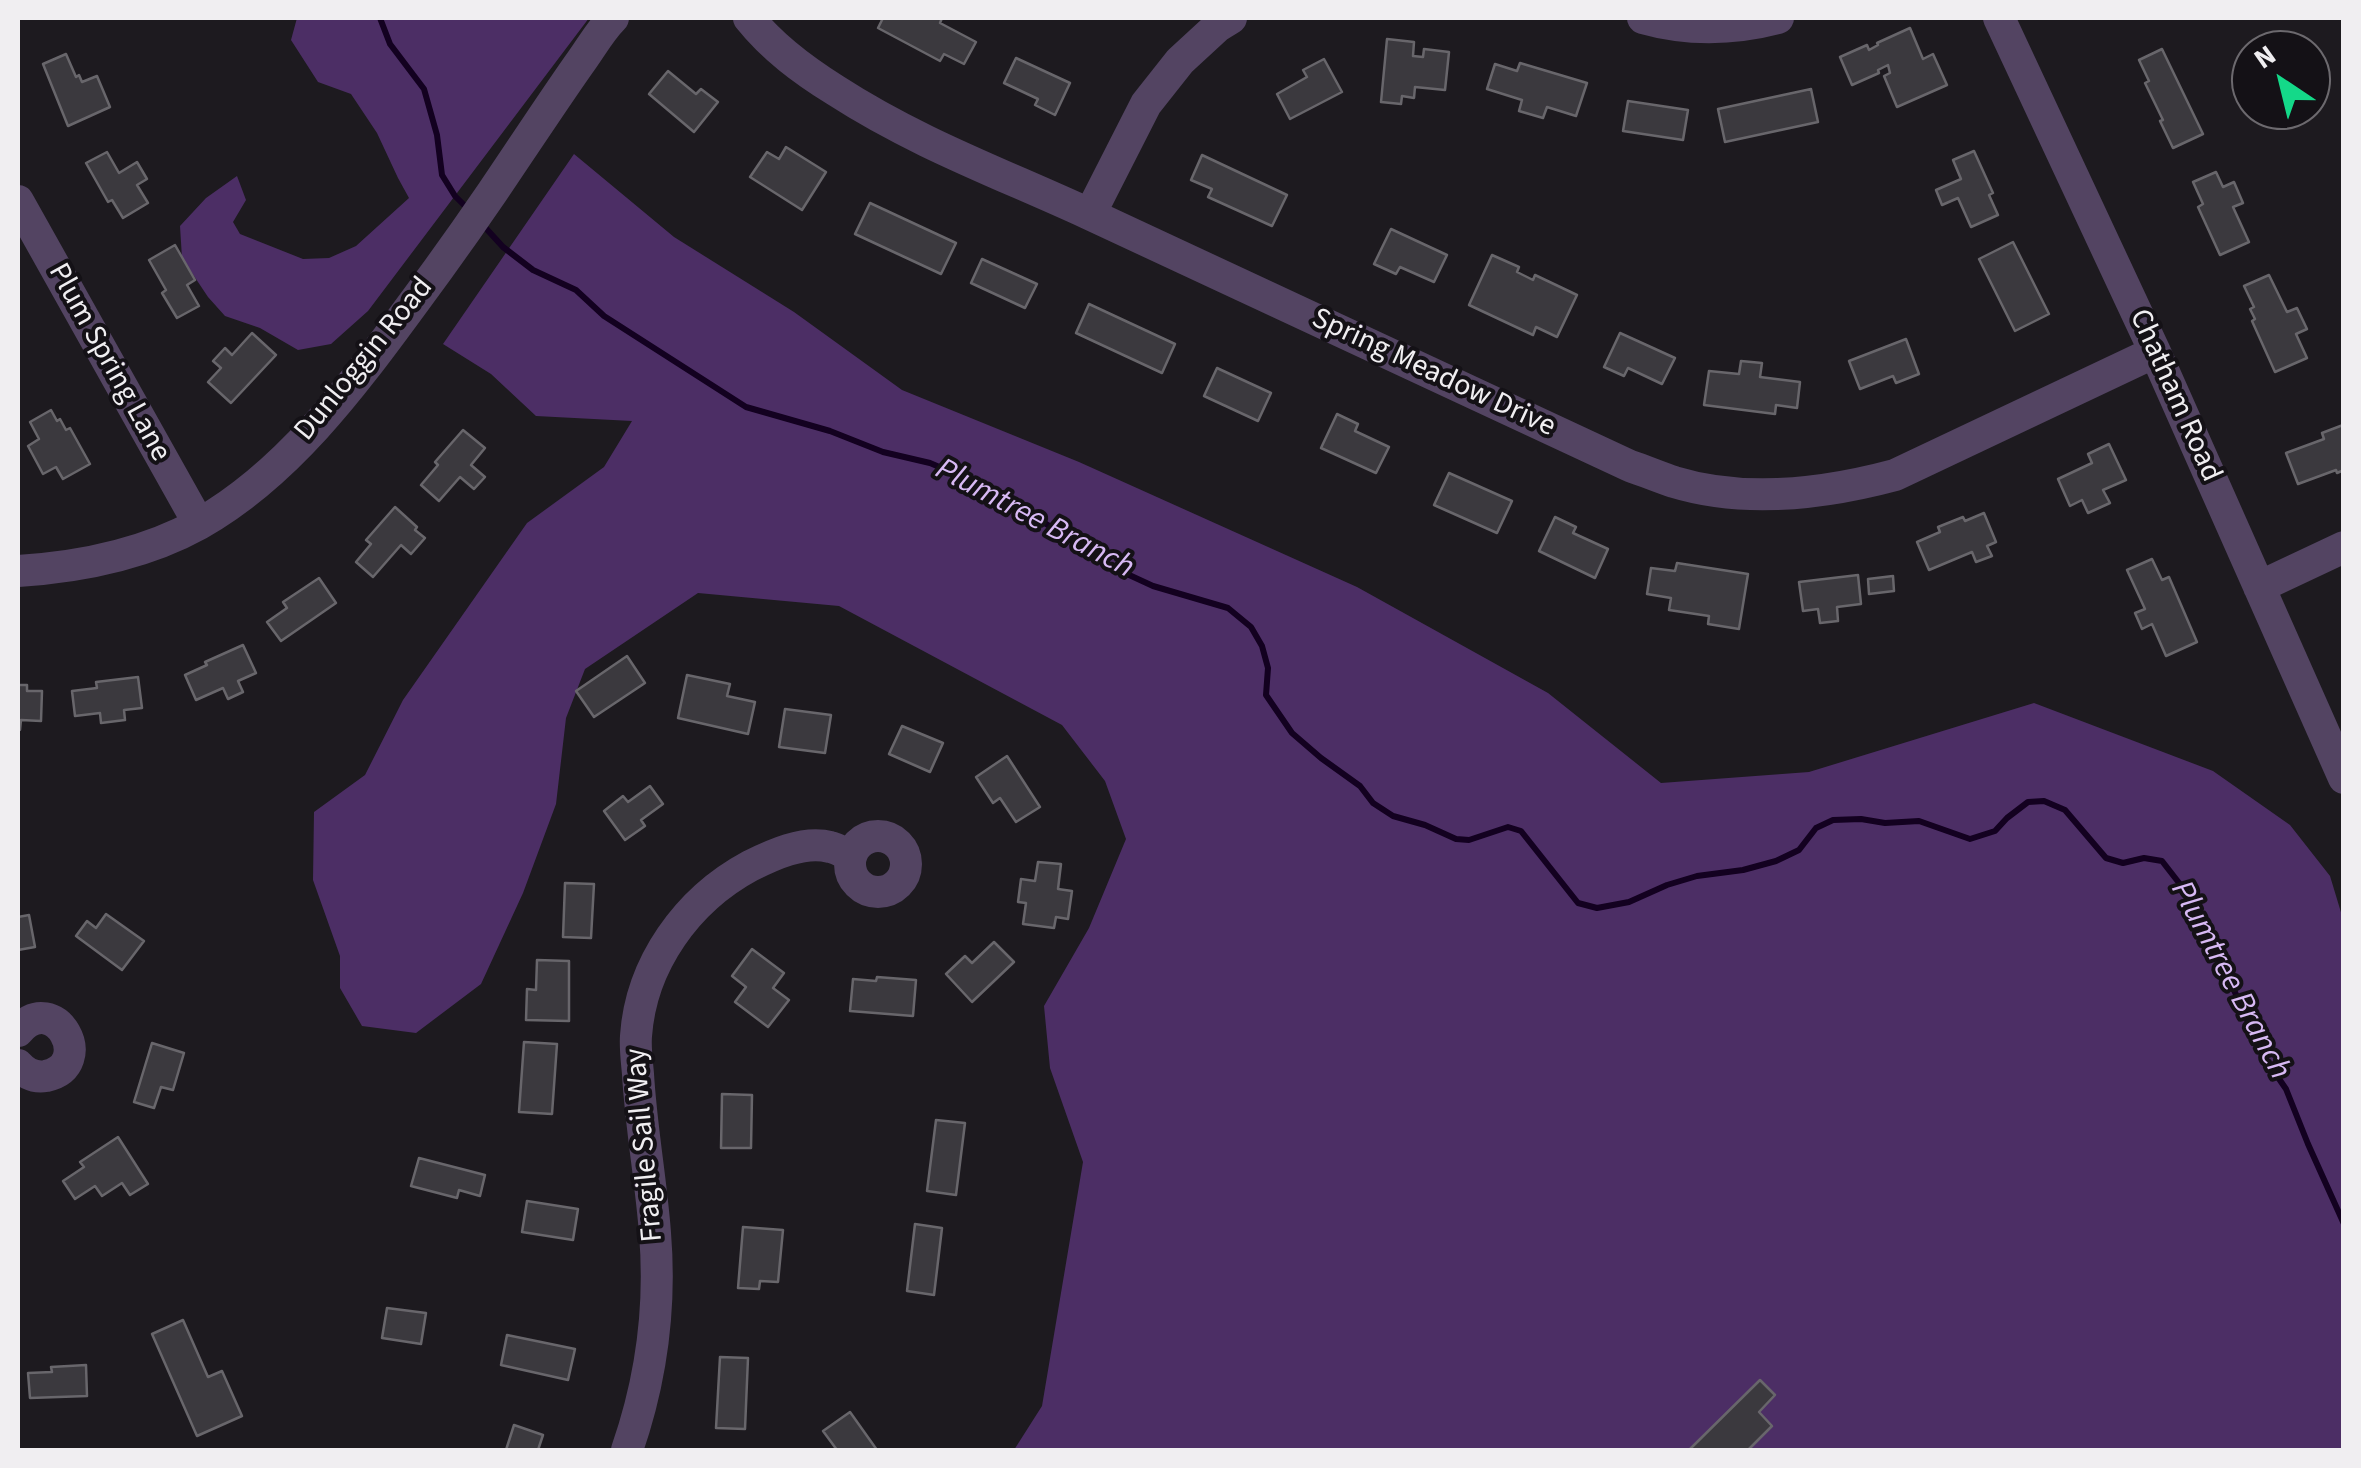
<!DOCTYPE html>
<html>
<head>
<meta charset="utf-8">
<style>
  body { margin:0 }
  #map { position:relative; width:2361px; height:1468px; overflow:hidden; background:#1d1a1f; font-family:"Source Sans 3",sans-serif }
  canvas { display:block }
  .frame { position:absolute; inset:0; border:20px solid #f0eef1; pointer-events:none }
  .north { position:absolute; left:2231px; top:30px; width:100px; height:100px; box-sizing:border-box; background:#141116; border:2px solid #6c696e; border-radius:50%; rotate:325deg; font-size:28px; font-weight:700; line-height:40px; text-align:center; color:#f0eef1 }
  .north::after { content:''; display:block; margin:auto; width:35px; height:45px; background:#14d989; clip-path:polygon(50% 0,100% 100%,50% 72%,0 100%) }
</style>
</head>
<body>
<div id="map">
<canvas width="2361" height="1468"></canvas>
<div class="frame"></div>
<div class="north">N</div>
</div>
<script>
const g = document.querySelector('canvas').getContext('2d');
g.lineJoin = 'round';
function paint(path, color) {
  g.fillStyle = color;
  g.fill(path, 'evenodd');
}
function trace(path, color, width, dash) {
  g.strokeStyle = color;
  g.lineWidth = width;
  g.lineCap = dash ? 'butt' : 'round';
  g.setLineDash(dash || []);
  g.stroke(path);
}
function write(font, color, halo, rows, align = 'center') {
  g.font = font + ' "Source Sans 3",sans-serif';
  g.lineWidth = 8;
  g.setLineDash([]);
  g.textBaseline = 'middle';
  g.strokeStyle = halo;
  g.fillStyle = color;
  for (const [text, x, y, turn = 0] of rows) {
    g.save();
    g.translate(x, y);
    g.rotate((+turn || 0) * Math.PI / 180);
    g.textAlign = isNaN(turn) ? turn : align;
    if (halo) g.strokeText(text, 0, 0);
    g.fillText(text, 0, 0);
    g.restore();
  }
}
paint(new Path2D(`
  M 297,18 L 589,18 L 368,311 L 331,344 L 298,350 L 260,328 L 225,316 L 208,297 L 182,258 L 180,226 L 206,198 L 237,176 L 246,200 L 233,222 L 240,234 L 303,259 L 329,258 L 356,246 L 409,198 L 398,178 L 377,133 L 351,94 L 318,82 L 291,40 Z
  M 574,154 L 674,237 L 794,312 L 902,390 L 1079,462 L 1357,587 L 1548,693 L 1661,783 L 1809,772 L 2034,703 L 2213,771 L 2290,825 L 2330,876 L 2343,919 L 2343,1450 L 1014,1450 L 1042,1406 L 1083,1162 L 1050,1068 L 1044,1006 L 1089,928 L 1126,839 L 1105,781 L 1062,725 L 839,606 L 698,593 L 585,669 L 566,718 L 556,804 L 523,893 L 481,984 L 416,1033 L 362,1026 L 340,988 L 340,956 L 313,880 L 314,812 L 365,775 L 403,700 L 527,523 L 604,467 L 632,421 L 536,416 L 491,374 L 443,344 Z`), '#4c2e65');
trace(new Path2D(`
  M 380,18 L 390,44 L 424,89 L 437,135 L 442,175 L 455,196 L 470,211
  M 482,224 L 503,247 L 533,270 L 576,290 L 604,316 L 746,407 L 830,431 L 883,452 L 930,463 L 979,484 L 1020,507 L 1114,568 L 1153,586 L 1228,608 L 1251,627 L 1262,646 L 1268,668 L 1266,695 L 1292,733 L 1321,758 L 1360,786 L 1373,803 L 1393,816 L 1425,825 L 1456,839 L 1469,840 L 1508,827 L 1521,831 L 1578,903 L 1597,908 L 1629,902 L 1667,885 L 1697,876 L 1743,870 L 1776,861 L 1799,850 L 1816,828 L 1833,820 L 1861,819 L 1885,823 L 1919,821 L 1970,839 L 1995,831 L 2007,818 L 2028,802 L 2044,801 L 2065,810 L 2106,858 L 2123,863 L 2144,858 L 2162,861 L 2183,888 L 2216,950 L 2264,1057 L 2286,1089 L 2308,1144 L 2344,1224`), '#130120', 6);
const building = new Path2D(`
  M 883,18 L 942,18 L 940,23 L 976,42 L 964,64 L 944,54 L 940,61 L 878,28 Z
  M 1910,28 L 1923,59 L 1933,54 L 1947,85 L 1897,107 L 1884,76 L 1890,73 L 1888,65 L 1878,70 L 1879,73 L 1852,85 L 1840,57 L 1867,45 L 1869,50 L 1878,45 L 1877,43 Z
  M 1387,39 L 1414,42 L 1413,56 L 1423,57 L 1424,49 L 1449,52 L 1445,90 L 1415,87 L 1414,98 L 1402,96 L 1401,104 L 1381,102 Z
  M 2162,49 L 2203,134 L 2173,148 L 2160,121 L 2163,120 L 2145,83 L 2149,81 L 2139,60 Z
  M 66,54 L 76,77 L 79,75 L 82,82 L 97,76 L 110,107 L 68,126 L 43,64 Z
  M 1016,58 L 1070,83 L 1055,115 L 1035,105 L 1038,99 L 1004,83 Z
  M 1324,59 L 1342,92 L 1290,119 L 1277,94 L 1307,77 L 1303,70 Z
  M 1520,63 L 1587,83 L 1576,116 L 1547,107 L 1543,118 L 1519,111 L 1522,100 L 1487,89 L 1495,64 L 1517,71 Z
  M 668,71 L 696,94 L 701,89 L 718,102 L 694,132 L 649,94 Z
  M 1811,89 L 1818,122 L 1725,142 L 1718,109 Z
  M 1628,101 L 1688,110 L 1683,140 L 1623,131 Z
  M 786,147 L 826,172 L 802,210 L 750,177 L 767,152 L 779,159 Z
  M 1974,151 L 1993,193 L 1989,195 L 1998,215 L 1971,227 L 1958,198 L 1942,205 L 1936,190 L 1961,179 L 1953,160 Z
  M 107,152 L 119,173 L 137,162 L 147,179 L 137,185 L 148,203 L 123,218 L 112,200 L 108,202 L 86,163 Z
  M 1202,155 L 1287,195 L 1272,226 L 1208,197 L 1212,189 L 1191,180 Z
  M 2216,172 L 2223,187 L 2234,182 L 2243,203 L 2233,207 L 2249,242 L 2220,255 L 2198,207 L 2203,204 L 2193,182 Z
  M 870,203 L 956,243 L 941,274 L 855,234 Z
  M 1391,229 L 1447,255 L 1434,282 L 1400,267 L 1396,274 L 1374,264 Z
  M 2013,242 L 2049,314 L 2015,331 L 1979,259 Z
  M 175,245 L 195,280 L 187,285 L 199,306 L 177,318 L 162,293 L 166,290 L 149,260 Z
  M 1492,255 L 1519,267 L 1517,272 L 1533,280 L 1535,275 L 1577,295 L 1557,337 L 1536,327 L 1533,335 L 1469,305 Z
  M 982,259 L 1037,284 L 1025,308 L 971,283 Z
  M 2269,275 L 2287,312 L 2297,308 L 2307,329 L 2296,334 L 2307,358 L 2275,372 L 2252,321 L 2255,319 L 2250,309 L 2254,307 L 2244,286 Z
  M 1089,304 L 1175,344 L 1162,373 L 1076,333 Z
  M 252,333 L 276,355 L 231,403 L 208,382 L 221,368 L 213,361 L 225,348 L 232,355 Z
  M 1620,333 L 1675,358 L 1662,384 L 1628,368 L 1624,376 L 1604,367 Z
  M 1906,339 L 1919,374 L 1896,383 L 1893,376 L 1860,389 L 1849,361 Z
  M 1741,361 L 1762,363 L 1760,377 L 1800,382 L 1797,408 L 1776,405 L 1775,414 L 1704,405 L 1709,371 L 1739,374 Z
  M 1217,368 L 1271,393 L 1258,421 L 1204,396 Z
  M 51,410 L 57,421 L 60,419 L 66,430 L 70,428 L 90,464 L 63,479 L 56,467 L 43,474 L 28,446 L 39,439 L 30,422 Z
  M 1337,414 L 1358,424 L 1355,431 L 1389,447 L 1376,473 L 1321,448 Z
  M 2343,425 L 2344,470 L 2337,473 L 2336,470 L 2298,484 L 2286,453 L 2324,439 L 2322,433 Z
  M 463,430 L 485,448 L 471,465 L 485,477 L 474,489 L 460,477 L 439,501 L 421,485 L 438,465 L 435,462 Z
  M 2109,444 L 2126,480 L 2103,490 L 2110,503 L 2088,513 L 2082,500 L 2070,506 L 2058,479 L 2092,463 L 2088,454 Z
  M 1449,473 L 1512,501 L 1497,533 L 1434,505 Z
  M 395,507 L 417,527 L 415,530 L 425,538 L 411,554 L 401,545 L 373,577 L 356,562 L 371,544 L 366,540 Z
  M 1984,513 L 1996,542 L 1987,546 L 1992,556 L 1976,562 L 1972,552 L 1929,570 L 1917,542 L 1940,532 L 1938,527 L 1963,517 L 1965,521 Z
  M 1555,517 L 1576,527 L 1573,533 L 1608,549 L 1595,578 L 1539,551 Z
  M 2152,559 L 2162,580 L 2169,577 L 2197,642 L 2166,656 L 2152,624 L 2142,629 L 2135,613 L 2145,609 L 2127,570 Z
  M 1677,563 L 1748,574 L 1739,629 L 1708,624 L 1709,616 L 1669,610 L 1671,598 L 1647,594 L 1651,568 L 1675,571 Z
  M 1858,575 L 1861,604 L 1837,607 L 1838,621 L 1820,623 L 1818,609 L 1803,611 L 1799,582 Z
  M 1893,576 L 1894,591 L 1869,594 L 1868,579 Z
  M 319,578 L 336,603 L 281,641 L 267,622 L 287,608 L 283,602 Z
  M 243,645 L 256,673 L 238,681 L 243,692 L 228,699 L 223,688 L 196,700 L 185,675 L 207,665 L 205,662 Z
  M 627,656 L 645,683 L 594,717 L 576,691 Z
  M 687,675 L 730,684 L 727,696 L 755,702 L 748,734 L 678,718 Z
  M 138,677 L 142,708 L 124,710 L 125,720 L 101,723 L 100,713 L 75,716 L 72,691 L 97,688 L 96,682 Z
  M 18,685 L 27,685 L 27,691 L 42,691 L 41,721 L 21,720 L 20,730 L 18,730 Z
  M 785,709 L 831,715 L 825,753 L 779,747 Z
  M 902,726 L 943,743 L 930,772 L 889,754 Z
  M 1007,756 L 1040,807 L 1016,822 L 1000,798 L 993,803 L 976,777 Z
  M 650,786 L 663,804 L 641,820 L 645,826 L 625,840 L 604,811 L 623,796 L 628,802 Z
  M 1038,862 L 1061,864 L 1058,889 L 1072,891 L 1068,919 L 1056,917 L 1054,928 L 1023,924 L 1026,903 L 1018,902 L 1021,879 L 1035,881 Z
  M 565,883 L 594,884 L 591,938 L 563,937 Z
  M 106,914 L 144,941 L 122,970 L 76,936 L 87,921 L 96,928 Z
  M 29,915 L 35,947 L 18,950 L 18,917 Z
  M 994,942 L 1014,962 L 972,1002 L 946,974 L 965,956 L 972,963 Z
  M 752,949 L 784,973 L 773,988 L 789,1000 L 768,1027 L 735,1002 L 746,987 L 732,976 Z
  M 537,960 L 569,961 L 569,1021 L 526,1020 L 527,989 L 536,990 Z
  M 877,977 L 916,980 L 913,1016 L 850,1011 L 853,979 L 876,981 Z
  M 524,1042 L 557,1044 L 552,1114 L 519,1112 Z
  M 152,1043 L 184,1053 L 173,1090 L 161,1087 L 154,1108 L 134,1102 Z
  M 722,1094 L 752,1095 L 751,1148 L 721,1148 Z
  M 936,1120 L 965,1123 L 956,1195 L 927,1191 Z
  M 118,1137 L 148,1184 L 130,1195 L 122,1183 L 102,1196 L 95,1186 L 75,1199 L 63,1181 L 84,1167 L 80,1162 Z
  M 419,1158 L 485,1175 L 480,1196 L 459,1190 L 457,1198 L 411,1186 Z
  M 527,1201 L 578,1209 L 573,1240 L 522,1232 Z
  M 915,1224 L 942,1228 L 934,1295 L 907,1291 Z
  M 743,1227 L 783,1230 L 778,1282 L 760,1281 L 759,1289 L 738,1288 Z
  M 387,1308 L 426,1313 L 421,1344 L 382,1338 Z
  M 183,1320 L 208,1377 L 222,1371 L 242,1416 L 197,1436 L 152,1334 Z
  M 507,1335 L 575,1349 L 568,1380 L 501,1365 Z
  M 720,1357 L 748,1358 L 745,1429 L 716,1428 Z
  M 86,1365 L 87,1396 L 30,1398 L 28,1373 L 52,1372 L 51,1367 Z
  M 1760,1380 L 1775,1395 L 1759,1412 L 1772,1426 L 1748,1450 L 1689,1450 Z
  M 850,1412 L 877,1450 L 837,1450 L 823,1431 Z
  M 514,1425 L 543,1435 L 538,1450 L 506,1450 Z`);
paint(building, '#3b393e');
trace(building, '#68666b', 2.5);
trace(new Path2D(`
  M 749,18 C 773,48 803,70 835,90 C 917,143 1000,173 1087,213 C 1268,297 1449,382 1630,466 C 1645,471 1659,477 1674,482 C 1746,504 1824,494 1895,475 L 2155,352
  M 1643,18 C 1689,31 1732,30 1778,18
  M 1999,18 L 2155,352 L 2344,778
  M 18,201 L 199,524
  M 1090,214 L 1146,104 L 1180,61 L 1218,26 L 1231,18
  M 18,571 C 80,567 143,555 199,524 C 286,475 351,388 409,309 C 447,258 483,207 518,154 C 539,123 560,91 582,60 C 592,46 601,30 613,18
  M 2259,587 L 2344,547
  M850 864a28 28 0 1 1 56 0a28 28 0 1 1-56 0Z
  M 18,1031 C 55,988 97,1065 46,1076 C 34,1078 25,1073 18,1065
  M 627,1450 C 651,1381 661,1306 655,1233 C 651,1180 641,1127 638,1074 C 637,1062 635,1048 636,1036 C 641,964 687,900 750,866 C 772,855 804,840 830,847 C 837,848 844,853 850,856`), '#534462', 32);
write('30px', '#f0eef1', '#141116', [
  ["Dunloggin Road",365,360,-51],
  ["Plum Spring Lane",108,363,61],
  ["Spring Meadow Drive",1433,374,25],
  ["Chatham Road",2174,396,66],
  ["Fragile Sail Way",646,1145,-95]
]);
write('italic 32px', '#d7b9f4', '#141116', [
  ["Plumtree Branch",1034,520,28],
  ["Plumtree Branch",2229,981,62]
]);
</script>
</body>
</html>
